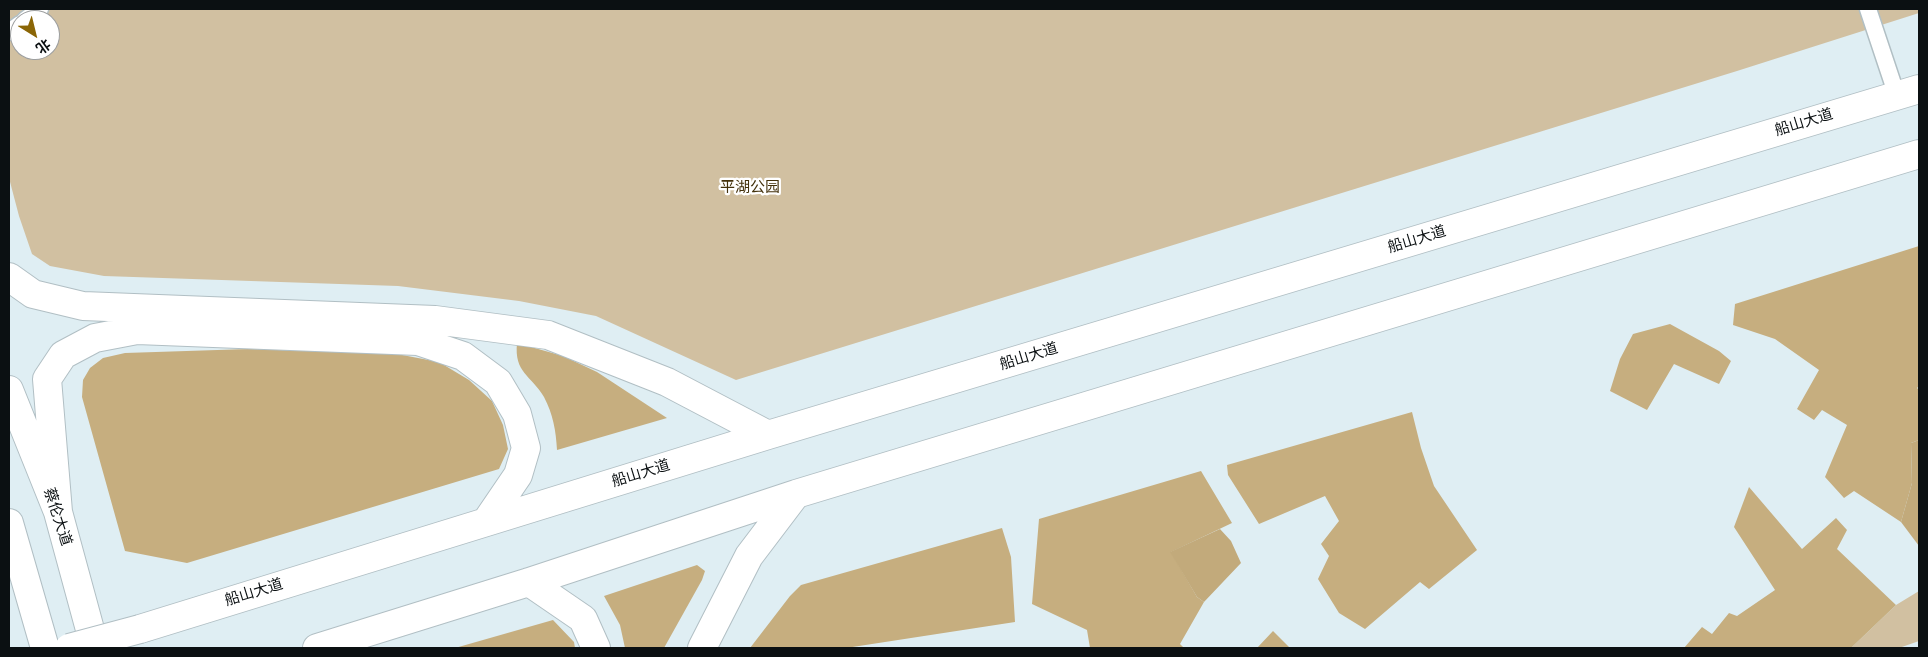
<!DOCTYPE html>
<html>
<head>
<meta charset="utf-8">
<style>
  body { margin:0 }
  #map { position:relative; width:1928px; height:657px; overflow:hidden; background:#dfeef3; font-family:"DejaVu Sans","Noto Sans SC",sans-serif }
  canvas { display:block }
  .frame { position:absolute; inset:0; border:10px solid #0b1012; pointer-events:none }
  .north { position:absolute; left:10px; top:10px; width:50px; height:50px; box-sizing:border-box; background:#fff; border:1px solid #9d9fa0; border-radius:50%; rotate:144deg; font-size:14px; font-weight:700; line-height:20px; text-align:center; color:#0b1012 }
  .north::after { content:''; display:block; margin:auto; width:18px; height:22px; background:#8b6606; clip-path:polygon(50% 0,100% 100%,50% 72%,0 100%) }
</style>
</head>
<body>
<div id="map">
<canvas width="1928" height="657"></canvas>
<div class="frame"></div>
<div class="north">北</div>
</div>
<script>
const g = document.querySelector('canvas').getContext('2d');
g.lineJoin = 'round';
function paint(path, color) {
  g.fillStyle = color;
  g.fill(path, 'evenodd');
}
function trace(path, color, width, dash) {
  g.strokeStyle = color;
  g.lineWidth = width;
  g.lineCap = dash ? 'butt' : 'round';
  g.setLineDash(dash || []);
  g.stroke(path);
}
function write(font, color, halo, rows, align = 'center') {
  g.font = font + ' "DejaVu Sans","Noto Sans SC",sans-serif';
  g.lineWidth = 4.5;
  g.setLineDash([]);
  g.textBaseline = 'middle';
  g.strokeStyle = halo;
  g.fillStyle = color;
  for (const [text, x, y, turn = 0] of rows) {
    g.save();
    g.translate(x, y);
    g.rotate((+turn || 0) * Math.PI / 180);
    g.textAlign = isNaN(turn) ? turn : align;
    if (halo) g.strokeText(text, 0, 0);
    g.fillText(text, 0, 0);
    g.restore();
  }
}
paint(new Path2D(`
  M 9,9 L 1919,9 L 1919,13 L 1737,71 L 736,380 L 596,316 L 519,301 L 398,286 L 104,276 L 50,266 L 32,254 L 19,216 L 9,178 ZM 20,20 L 50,20 L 50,50 L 20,50 Z
  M 1919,591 L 1919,641 L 1899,648 L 1851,648 L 1896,605 Z`), '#d1c0a1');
paint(new Path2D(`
  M 1919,246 L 1919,386 L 1917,388 L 1919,390 L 1919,440 L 1911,443 L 1912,483 L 1901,522 L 1854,491 L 1844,498 L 1825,477 L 1847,425 L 1822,410 L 1814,420 L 1797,409 L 1819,370 L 1775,339 L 1733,325 L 1735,304 Z
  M 1670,324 L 1719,351 L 1731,361 L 1719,384 L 1674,364 L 1647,410 L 1610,391 L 1620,359 L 1633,334 Z
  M 517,343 L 563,356 L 597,372 L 667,418 L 557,450 C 556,431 553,414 544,397 C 531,375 514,373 517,343 Z
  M 248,349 L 397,354 L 439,362 L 469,380 L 492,401 L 503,425 L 508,449 L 499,469 L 187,563 L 125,551 L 82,397 L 83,380 L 90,368 L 103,358 L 125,353 Z
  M 1412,412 L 1421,448 L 1434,486 L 1477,550 L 1429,589 L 1420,582 L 1365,629 L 1339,613 L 1318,579 L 1329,556 L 1321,544 L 1339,521 L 1325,496 L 1259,524 L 1228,475 L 1227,465 Z
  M 1201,471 L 1232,523 L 1171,552 L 1197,597 L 1204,602 L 1180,644 L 1184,648 L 1090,648 L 1087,630 L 1032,604 L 1039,519 Z
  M 1749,487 L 1802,549 L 1836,518 L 1847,530 L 1837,549 L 1896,605 L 1851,648 L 1684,648 L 1702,627 L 1712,634 L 1729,613 L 1737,616 L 1775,590 L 1734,527 Z
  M 1002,528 L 1011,557 L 1015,622 L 846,648 L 750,648 L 790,596 L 801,585 Z
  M 697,565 L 705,571 L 702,580 L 664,648 L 625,648 L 620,625 L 604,596 Z
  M 553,620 L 574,642 L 575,648 L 455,648 Z
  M 1273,631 L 1290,648 L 1257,648 Z`), '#c6ae7f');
paint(new Path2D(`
  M 1919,440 L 1919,546 L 1901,522 L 1912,483 L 1911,443 Z
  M 1220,529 L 1231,541 L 1241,563 L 1204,602 L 1197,597 L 1170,552 Z`), '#c2aa7b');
const service = new Path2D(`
  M 1868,9 L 1897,96
  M 25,20 L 40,9
  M 9,32 L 20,24`);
const trunk = new Path2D(`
  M 9,277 L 33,294 L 83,306 L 435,320 L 548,335 L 667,382 L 768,435
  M 9,390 L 58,512 L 95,648
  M 58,512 L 47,379 L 63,355 L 95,338 L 137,330 L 418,341 L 463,356 L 498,382 L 517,414 L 526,448 L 518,475 L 486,522
  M 9,523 L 45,648
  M 529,582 L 583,619 L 596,648
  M 140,629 L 768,435 L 1919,89
  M 317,648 L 529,582 L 796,494 L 1919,154
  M 702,648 L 749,556 L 796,494`);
trace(service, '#b1bfc4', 19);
trace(trunk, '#b1bfc4', 30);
trace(service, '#fff', 16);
trace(trunk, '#fff', 28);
const trunkBridge = new Path2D(`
  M 69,648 L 140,629`);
trace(trunkBridge, '#b1bfc4', 30, []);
trace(trunkBridge, '#fff', 28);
write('15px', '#0b1012', '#fff', [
  ["船山大道",1804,123,-17],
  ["船山大道",1417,240,-17],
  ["船山大道",1029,357,-17],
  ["船山大道",641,474,-17],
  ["蔡伦大道",57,517,72],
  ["船山大道",254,593,-17]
]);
write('15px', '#43310b', '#fff', [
  ["平湖公园",750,188]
]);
</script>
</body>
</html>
